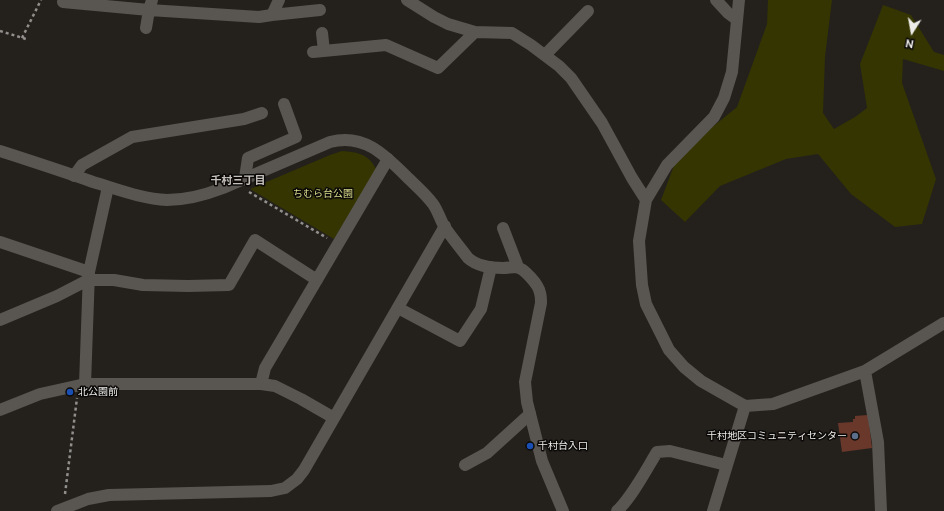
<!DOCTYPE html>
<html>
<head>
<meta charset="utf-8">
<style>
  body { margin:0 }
  #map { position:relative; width:944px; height:511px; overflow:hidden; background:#24211d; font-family:Ubuntu,sans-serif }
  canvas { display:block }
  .north { position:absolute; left:892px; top:12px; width:40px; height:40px; -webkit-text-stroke:3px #0c0a09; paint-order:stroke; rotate:191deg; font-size:11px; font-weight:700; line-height:16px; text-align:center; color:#eeece9 }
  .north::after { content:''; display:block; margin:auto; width:14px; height:18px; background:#eeece9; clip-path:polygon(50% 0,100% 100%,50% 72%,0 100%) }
</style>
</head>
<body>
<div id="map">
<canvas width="944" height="511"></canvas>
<div class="north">N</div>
</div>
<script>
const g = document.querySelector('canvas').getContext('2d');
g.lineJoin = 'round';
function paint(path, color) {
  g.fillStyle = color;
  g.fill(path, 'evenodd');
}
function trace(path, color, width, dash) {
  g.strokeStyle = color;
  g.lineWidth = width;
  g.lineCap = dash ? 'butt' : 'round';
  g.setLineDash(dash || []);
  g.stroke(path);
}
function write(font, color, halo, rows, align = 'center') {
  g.font = font + ' Ubuntu,"Noto Sans JP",sans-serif';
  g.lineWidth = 3;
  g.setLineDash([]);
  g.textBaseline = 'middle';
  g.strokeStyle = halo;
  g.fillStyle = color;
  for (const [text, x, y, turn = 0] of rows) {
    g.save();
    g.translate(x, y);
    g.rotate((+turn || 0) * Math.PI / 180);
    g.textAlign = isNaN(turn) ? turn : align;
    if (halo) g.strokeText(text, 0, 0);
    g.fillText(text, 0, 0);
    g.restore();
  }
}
paint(new Path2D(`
  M 768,0 L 832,0 L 825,57 L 823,113 L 834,129 L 855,117 L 867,108 L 860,64 L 883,5 L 911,15 L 934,52 L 944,55 L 944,71 L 903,59 L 902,83 L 936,179 L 922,224 L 895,227 L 851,194 L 818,154 L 786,159 L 720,186 L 685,222 L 661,200 L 678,155 L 737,107 L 767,24 Z
  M 342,151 C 357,152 369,154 376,169 L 334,239 L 250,189 L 330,155 Z`), '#343501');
paint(new Path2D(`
  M 868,415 L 872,448 L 842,452 L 838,423 L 853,422 L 853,419 L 855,419 L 855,416 Z`), '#6a382a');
trace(new Path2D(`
  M 0,31 L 26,39
  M 22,38 L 41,0
  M 249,192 L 327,238
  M 65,494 L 77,398`), '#918f8c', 2.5, [3, 3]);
trace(new Path2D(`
  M 407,0 L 434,17 L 448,24 L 475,32 L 512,33 L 531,45 L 559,66 L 571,78 L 602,123 L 632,178 L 646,200
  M 716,0 L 728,13 L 736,19
  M 739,0 L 732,72 L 724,98 L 714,117 L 667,165 L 646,200 L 639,241 L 642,285 L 646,304 L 669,350 L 684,367 L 701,381 L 745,406 L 773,404 L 865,371 L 944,323
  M 63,2 L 149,10 L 259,17 L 272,15 L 279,0
  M 272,15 L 320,10
  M 146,28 L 149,10 L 152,0
  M 322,33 L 324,51
  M 313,52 L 386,45 L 438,68 L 475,32
  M 545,55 L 588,11
  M 74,176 L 82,165 L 132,137 L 244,119 L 262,113
  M 245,178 L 248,158 L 296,137 L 284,104
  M 503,228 L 518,267
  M 0,242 L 89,272
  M 398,308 L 460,341 L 481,309 L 491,267
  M 0,320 L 57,296 L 88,280 L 114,280 L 143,285 L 188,286 L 229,285 L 255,240 L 317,280
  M 865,371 L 878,442 L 881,511
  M 85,384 L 89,272 L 108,187
  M 261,384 L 265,368 L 388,159
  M 465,465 L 487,453 L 530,414
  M 617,511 C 632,497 646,470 657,452 L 670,451 L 726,465
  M 713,511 L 745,406`), '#595550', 12);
trace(new Path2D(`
  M 0,151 C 31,161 62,171 93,182 C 117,189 142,199 167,200 C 186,200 205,195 223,188 L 330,142 C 363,133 384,154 406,176 C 415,185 425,193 433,204 C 438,211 440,219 444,226 C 451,237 460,247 468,258 C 477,266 491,268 503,268 C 507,268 512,267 516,267 C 524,268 539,285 540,293 C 541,296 541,300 541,303 L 525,382 L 527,402 L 542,461 L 563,511
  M 0,410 L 40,394 L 85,384 L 261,384 L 275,386 L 301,399 L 334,418
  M 57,511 L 88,499 L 109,495 L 271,491 L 285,488 L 297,479 L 304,470 L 445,226`), '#595550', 12);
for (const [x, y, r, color] of [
  [70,392,4,"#1a4fb4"],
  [855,436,4,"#5c6f8a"],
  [530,446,4,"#1a4fb4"]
]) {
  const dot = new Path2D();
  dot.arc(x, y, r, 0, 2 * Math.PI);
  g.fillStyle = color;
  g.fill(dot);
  trace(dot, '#0c0a09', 1.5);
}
write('10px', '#dadd8a', '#0c0a09', [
  ["ちむら台公園",323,194]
]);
write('10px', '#eeece9', '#0c0a09', [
  ["北公園前",78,392],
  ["千村地区コミュニティセンター",847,436,"right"],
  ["千村台入口",538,446]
], 'left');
write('bold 11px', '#c5c0bb', '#0c0a09', [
  ["千村三丁目",238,180]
]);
</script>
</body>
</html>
